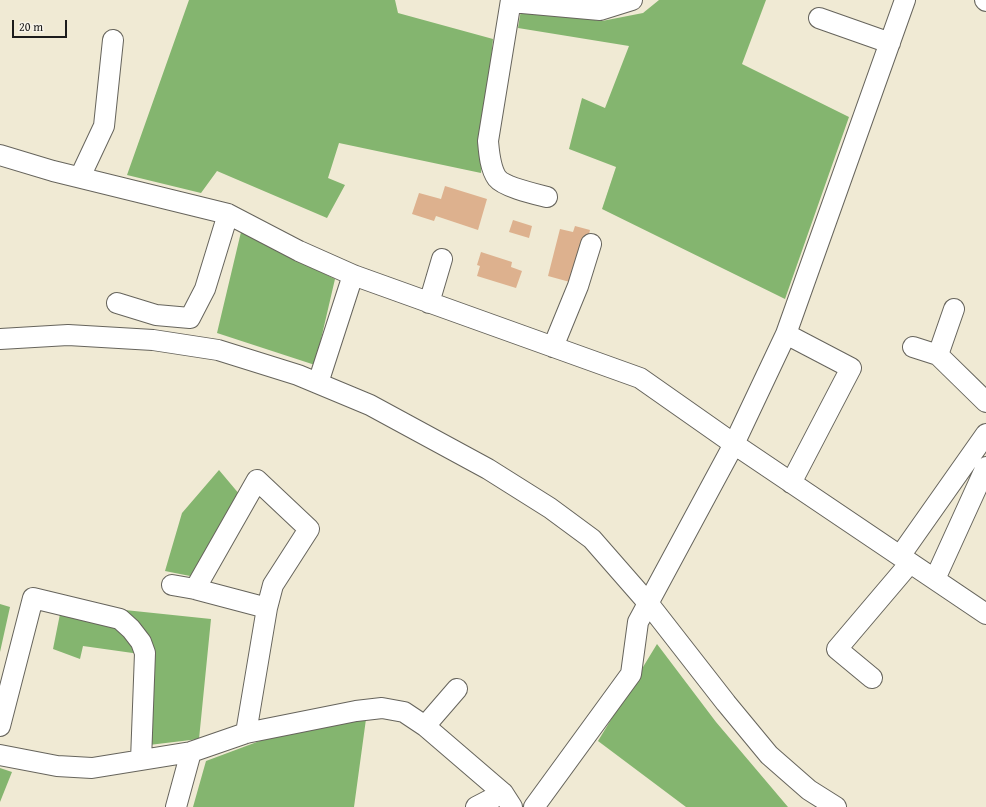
<!DOCTYPE html>
<html>
<head>
<meta charset="utf-8">
<style>
  body { margin:0 }
  #map { position:relative; width:986px; height:807px; overflow:hidden; background:#f0ead4; font-family:"Gentium Book Plus",serif }
  canvas { display:block }
  .scale { position:absolute; left:12px; top:20px; width:55px; height:18px; box-sizing:border-box; border:2px solid #1c1c1c; border-top:0; padding-left:5px; font-size:12px; line-height:14px; white-space:nowrap; color:#1c1c1c; -webkit-text-stroke:3px #f7f3e8; paint-order:stroke }
</style>
</head>
<body>
<div id="map">
<canvas width="986" height="807"></canvas>
<div class="scale">20 m</div>
</div>
<script>
const g = document.querySelector('canvas').getContext('2d');
g.lineJoin = 'round';
function paint(path, color) {
  g.fillStyle = color;
  g.fill(path, 'evenodd');
}
function trace(path, color, width, dash) {
  g.strokeStyle = color;
  g.lineWidth = width;
  g.lineCap = dash ? 'butt' : 'round';
  g.setLineDash(dash || []);
  g.stroke(path);
}
paint(new Path2D(`
  M 189,0 L 395,0 L 398,13 L 493,39 L 481,173 L 339,143 L 328,178 L 345,185 L 327,218 L 217,171 L 201,193 L 127,175 Z
  M 659,0 L 766,0 L 742,64 L 849,117 L 785,299 L 602,209 L 616,167 L 569,149 L 582,98 L 605,108 L 629,46 L 518,28 L 521,10 L 602,21 L 643,13 Z
  M 241,232 L 335,279 L 315,365 L 217,333 Z
  M 219,470 L 240,495 L 195,577 L 165,571 L 182,513 Z
  M 0,604 L 10,607 L 0,652 Z
  M 96,607 L 211,619 L 199,739 L 149,745 L 154,656 L 83,646 L 80,659 L 53,649 L 60,614 Z
  M 657,644 L 716,722 L 788,807 L 686,807 L 598,741 Z
  M 366,719 L 354,807 L 193,807 L 206,761 L 273,736 Z
  M 0,768 L 12,772 L 0,802 Z`), '#84b56f');
paint(new Path2D(`
  M 445,186 L 487,199 L 478,230 L 436,216 L 434,221 L 412,214 L 419,193 L 441,199 Z
  M 513,220 L 532,226 L 529,238 L 509,232 Z
  M 575,226 L 590,230 L 577,284 L 548,276 L 560,229 L 573,232 Z
  M 481,252 L 512,262 L 511,267 L 522,271 L 516,288 L 477,276 L 480,266 L 477,265 Z`), '#ddb18e');
const minor = new Path2D(`
  M 511,0 L 488,141 C 489,152 490,168 497,178 C 504,187 535,194 547,197
  M 985,0 L 986,1
  M 511,2 L 600,10 L 632,0
  M 819,18 L 890,43
  M 0,155 L 53,171 L 228,214 L 299,251 L 353,275 L 640,378 L 734,444 L 986,614
  M 80,177 L 104,126 L 113,40
  M 117,303 L 156,315 L 190,318 L 205,289 L 228,214
  M 429,303 L 442,259
  M 786,334 L 851,368 L 791,483
  M 0,339 L 68,335 L 153,340 L 218,350 L 298,375 L 370,405 L 488,469 L 550,508 L 592,539 L 648,603 L 726,703 L 769,755 L 809,790 L 836,807
  M 553,347 L 578,286 L 591,244
  M 913,347 L 938,355 L 986,402
  M 938,355 L 954,309
  M 318,383 L 353,275
  M 900,556 L 986,434
  M 935,579 L 986,467
  M 172,585 L 195,589 L 267,608
  M 195,589 L 257,480 L 309,529 L 273,585 L 267,608 L 246,733
  M 872,678 L 837,649 L 910,563
  M 0,726 L 33,598 L 120,619 L 131,629 L 141,642 L 145,653 L 141,760
  M 425,726 L 457,689
  M 0,755 L 57,766 L 92,768 L 191,752 L 246,733 L 356,711 L 382,708 L 404,712 L 425,726 L 503,793 L 512,807
  M 176,807 L 191,752
  M 476,807 L 503,793
  M 534,807 L 631,674 L 638,622 L 734,444 L 786,334 L 905,0`);
trace(minor, '#66645c', 22);
trace(minor, '#fff', 20);
</script>
</body>
</html>
